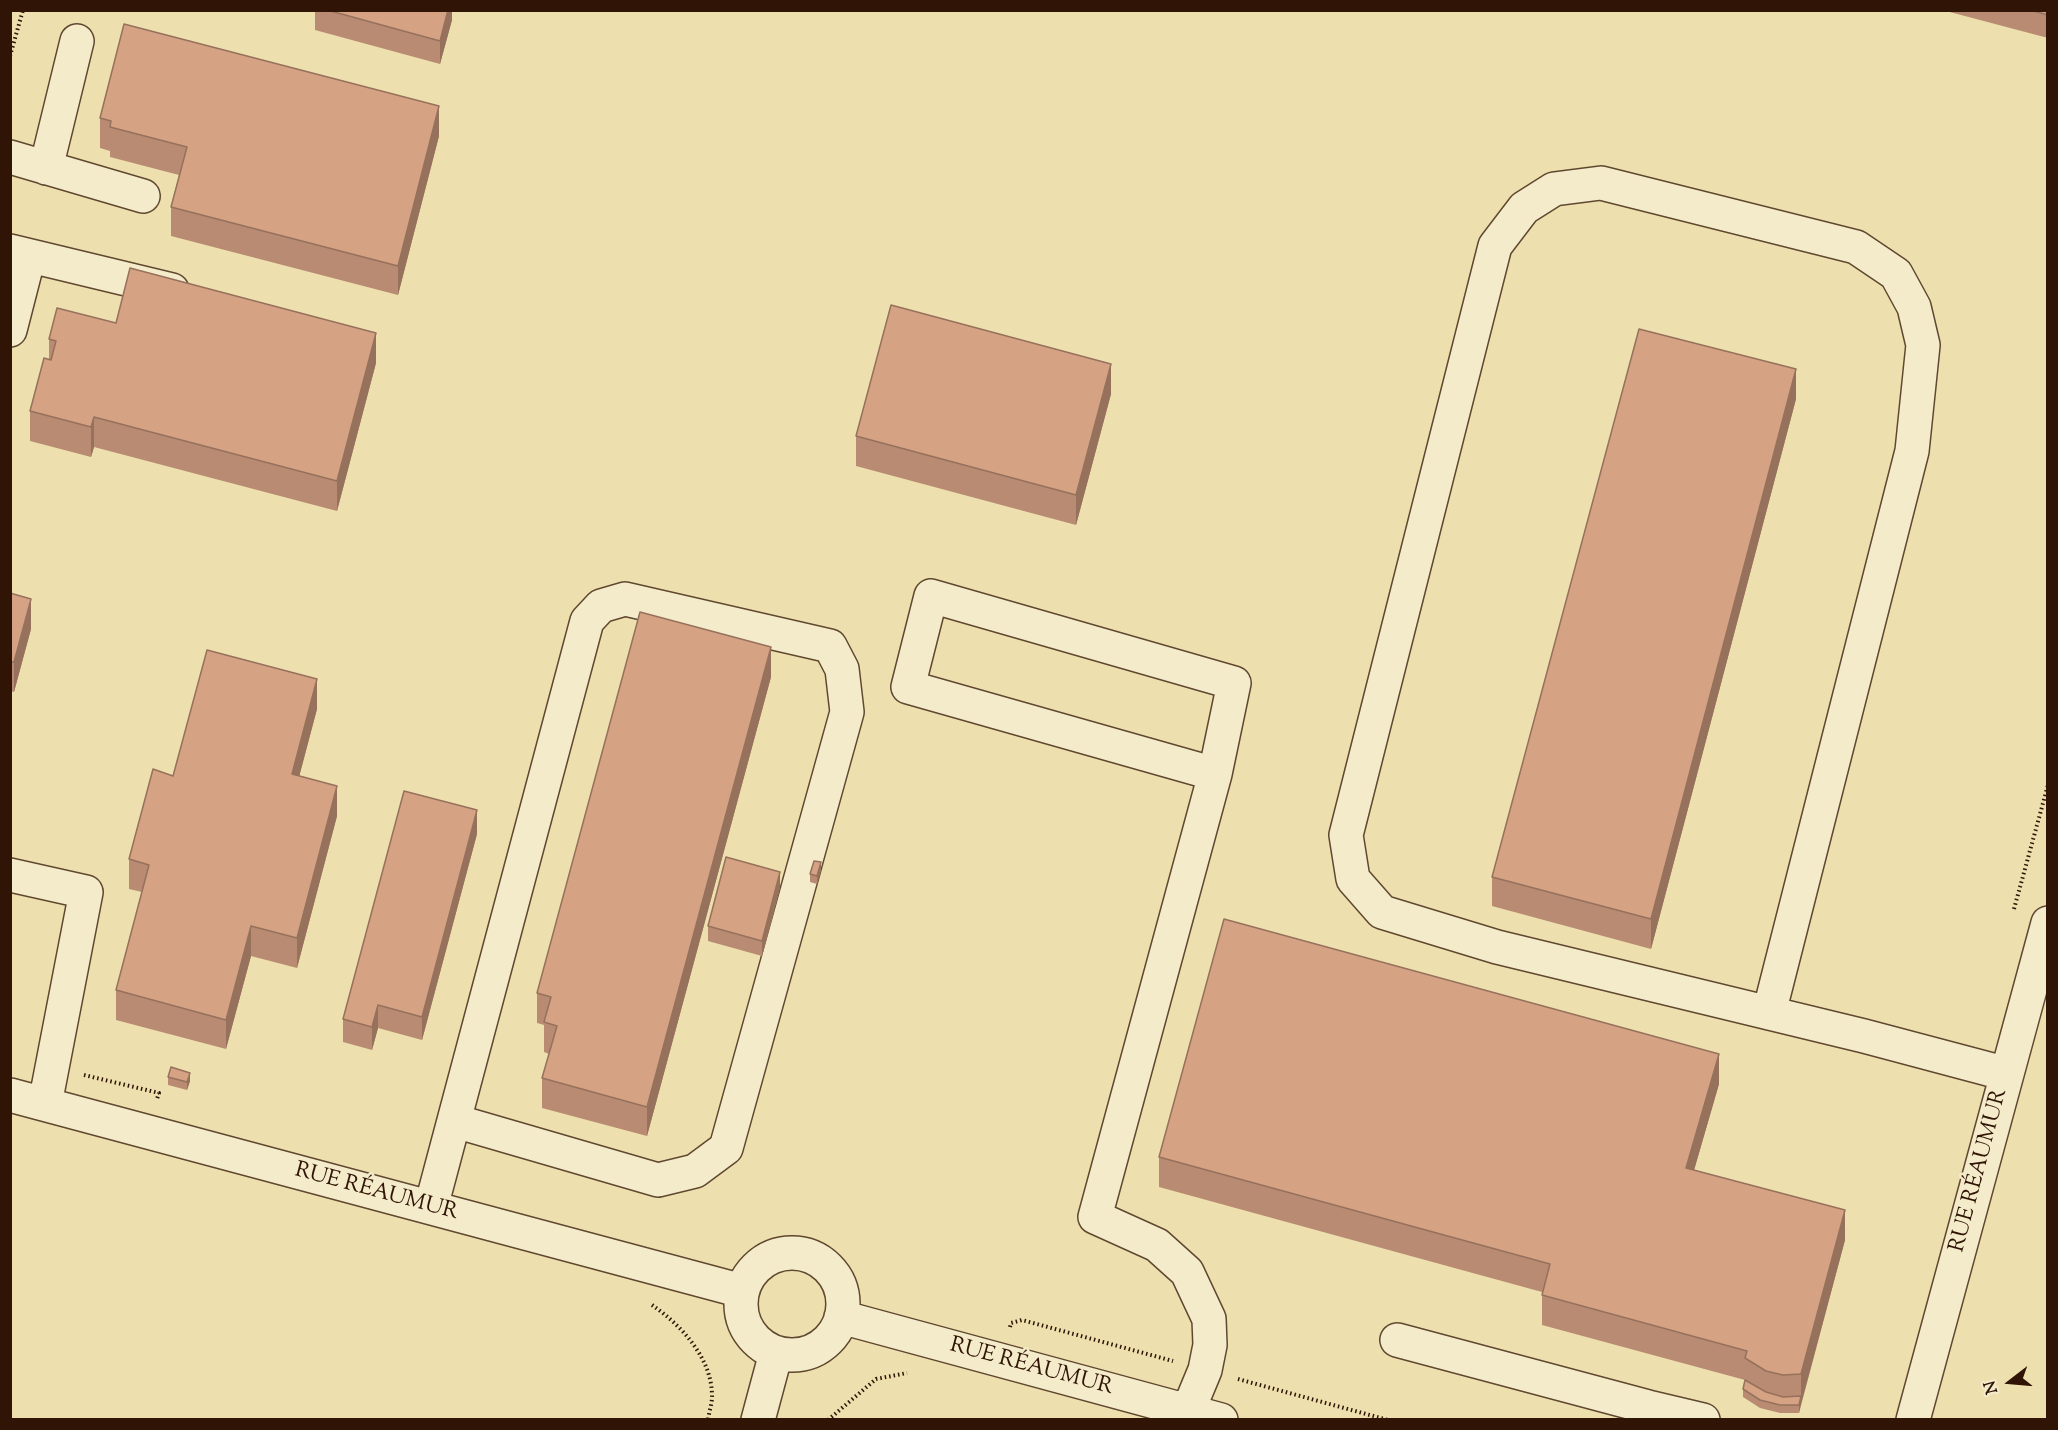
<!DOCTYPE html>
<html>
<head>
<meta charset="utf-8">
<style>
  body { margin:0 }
  #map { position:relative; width:2058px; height:1430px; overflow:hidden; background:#eee0ae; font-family:"Sorts Mill Goudy",serif }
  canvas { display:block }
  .frame { position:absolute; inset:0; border:12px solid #301506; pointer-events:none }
  .north { position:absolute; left:1980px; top:1352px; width:60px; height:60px; -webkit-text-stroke:4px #f4ebca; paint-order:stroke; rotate:254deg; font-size:16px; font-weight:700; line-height:24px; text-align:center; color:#301506 }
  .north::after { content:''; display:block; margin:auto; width:21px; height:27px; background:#301506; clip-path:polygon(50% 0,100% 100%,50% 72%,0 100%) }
</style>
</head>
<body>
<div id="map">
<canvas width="2058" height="1430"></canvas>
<div class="frame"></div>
<div class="north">N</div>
</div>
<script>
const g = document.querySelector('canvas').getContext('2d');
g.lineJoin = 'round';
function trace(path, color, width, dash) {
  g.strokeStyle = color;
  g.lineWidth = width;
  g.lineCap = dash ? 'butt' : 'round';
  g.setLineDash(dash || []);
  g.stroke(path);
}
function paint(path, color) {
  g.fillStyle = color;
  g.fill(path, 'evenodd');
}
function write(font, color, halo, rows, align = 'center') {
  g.font = font + ' "Sorts Mill Goudy",serif';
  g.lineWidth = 5;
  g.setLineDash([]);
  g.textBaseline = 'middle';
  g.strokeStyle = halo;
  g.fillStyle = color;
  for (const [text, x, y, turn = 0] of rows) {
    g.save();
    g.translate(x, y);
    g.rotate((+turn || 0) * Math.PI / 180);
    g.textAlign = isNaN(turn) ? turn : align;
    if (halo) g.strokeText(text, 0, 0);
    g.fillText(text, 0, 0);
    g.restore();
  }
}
const minor = new Path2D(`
  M 10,157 L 143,196
  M 46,168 L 77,41
  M 10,251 L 172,290
  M 10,330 L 29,256
  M 10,875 L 86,892 L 45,1104
  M 1769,1013 L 1912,451 L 1923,345 L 1914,307 L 1896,274 L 1856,247 L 1601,183 L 1554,189 L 1524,208 L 1495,246 L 1346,835 L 1353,879 L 1382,912 L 1497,947 L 1864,1036 L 2007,1074
  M 10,1095 L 742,1291
  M 431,1207 L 587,621 L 601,606 L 625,599 L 830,646 L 842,669 L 847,712 L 726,1148 L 695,1171 L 658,1180 L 455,1121
  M741 1304a51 51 0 1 1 102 0a51 51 0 1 1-102 0Z
  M 841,1317 L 1221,1420
  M 1397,1340 L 1648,1407
  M 1188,1411 L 1205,1370 L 1210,1345 L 1209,1319 L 1187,1272 L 1157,1245 L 1095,1217 L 1215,774 L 1234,683 L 931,596 L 908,687 L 1215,774
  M 758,1420 L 776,1353
  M 1645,1420 L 1648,1407 L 1703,1420
  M 1913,1420 L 2048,923`);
trace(minor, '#604830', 36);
trace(new Path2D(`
  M 10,56 L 23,10
  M 2014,909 L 2048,785
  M 84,1075 L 159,1093 L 157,1099
  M 652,1305 C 681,1325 712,1358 712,1396 C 712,1404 709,1412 708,1420
  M 1010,1327 L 1011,1323 L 1022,1320 L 1173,1361
  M 1238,1379 L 1388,1420
  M 828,1420 L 876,1379 L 907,1373`), '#301506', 4, [1.5, 3]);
trace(minor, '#f4ebca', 33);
paint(new Path2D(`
  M 315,10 L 452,10 L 452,20 L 440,64 L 315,30 Z
  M 1942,10 L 2048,10 L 2048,38 Z
  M 100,118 L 439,136 L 398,295 L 171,236 L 171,207 L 179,175 L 110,157 L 110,151 L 100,148 Z
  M 116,323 L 376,363 L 337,511 L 94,447 L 91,457 L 30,441 L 30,411 L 49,360 L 49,339 Z
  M 1111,394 L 1076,525 L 856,466 L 856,436 Z
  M 1796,399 L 1651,949 L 1492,906 L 1492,877 Z
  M 10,593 L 31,629 L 14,692 L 10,691 Z
  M 771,677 L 647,1136 L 542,1108 L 542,1078 L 549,1054 L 544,1052 L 544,1025 L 537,1023 L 537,993 Z
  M 317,709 L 299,776 L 337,816 L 297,968 L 251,956 L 226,1049 L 116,1020 L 116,990 L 142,892 L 129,889 L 129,859 L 173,776 Z
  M 477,834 L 422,1040 L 378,1028 L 372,1050 L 343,1042 L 343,1019 Z
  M 821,870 L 817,884 L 810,882 L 810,874 Z
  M 780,888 L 762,956 L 708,941 L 708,926 Z
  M 168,1077 L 190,1081 L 187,1090 L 168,1085 Z
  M 1719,1084 L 1694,1170 L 1845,1240 L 1799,1413 L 1780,1413 L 1760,1408 L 1743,1397 L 1743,1389 L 1745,1380 L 1542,1325 L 1542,1292 L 1159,1187 L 1159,1157 Z`), '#b88b72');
paint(new Path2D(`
  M 448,10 L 452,10 L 452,20 L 440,64 L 440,41 Z
  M 439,106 L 439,136 L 398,295 L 398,266 Z
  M 376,333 L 376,363 L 337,511 L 337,481 Z
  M 1111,364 L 1111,394 L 1076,525 L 1076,495 Z
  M 1796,369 L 1796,399 L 1651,949 L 1651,919 Z
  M 94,417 L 94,447 L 91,457 L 91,427 Z
  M 31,599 L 31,629 L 14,692 L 14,662 Z
  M 771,647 L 771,677 L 647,1136 L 647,1107 Z
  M 317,679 L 317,709 L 292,804 L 292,774 Z
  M 337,786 L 337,816 L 297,968 L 297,938 Z
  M 477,810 L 477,834 L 422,1040 L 422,1017 Z
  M 821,862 L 821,870 L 817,884 L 817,876 Z
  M 780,872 L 780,888 L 762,956 L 762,941 Z
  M 251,926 L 251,956 L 226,1049 L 226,1020 Z
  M 378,1005 L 378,1028 L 372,1050 L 372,1027 Z
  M 1719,1054 L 1719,1084 L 1686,1198 L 1686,1168 Z
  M 190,1073 L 190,1081 L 187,1090 L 187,1082 Z
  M 1845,1210 L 1845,1240 L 1801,1404 L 1801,1374 Z
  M 1801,1396 L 1801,1404 L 1799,1413 L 1799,1405 Z`), '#96715c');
const building = new Path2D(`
  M 327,10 L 448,10 L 440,41 Z
  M 2030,10 L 2048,10 L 2048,15 Z
  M 124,24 L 439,106 L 398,266 L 171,207 L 187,147 L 110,127 L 111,121 L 100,118 Z
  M 130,268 L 376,333 L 337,481 L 94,417 L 91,427 L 30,411 L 44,358 L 51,360 L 56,341 L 49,339 L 57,308 L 116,323 Z
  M 891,305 L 1111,364 L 1076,495 L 856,436 Z
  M 1639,329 L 1796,369 L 1651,919 L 1492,877 Z
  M 10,593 L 31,599 L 14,662 L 10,662 Z
  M 640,612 L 771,647 L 647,1107 L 542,1078 L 557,1026 L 544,1022 L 551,997 L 537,993 Z
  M 207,650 L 317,679 L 292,774 L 337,786 L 297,938 L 251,926 L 226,1020 L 116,990 L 149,865 L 129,859 L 153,769 L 173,776 Z
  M 404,791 L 477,810 L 422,1017 L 378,1005 L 372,1027 L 343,1019 Z
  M 726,857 L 780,872 L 762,941 L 708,926 Z
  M 814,861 L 821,862 L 817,876 L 810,874 Z
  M 1224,919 L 1719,1054 L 1686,1168 L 1845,1210 L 1801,1374 L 1783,1375 L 1766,1371 L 1745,1358 L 1747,1351 L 1542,1295 L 1550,1264 L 1159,1157 Z
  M 171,1067 L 190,1073 L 187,1082 L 168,1077 Z
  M 1745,1380 L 1766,1392 L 1783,1397 L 1801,1396 L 1799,1405 L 1780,1405 L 1760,1400 L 1743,1389 Z`);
paint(building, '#d6a284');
trace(building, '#96715c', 1.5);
write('22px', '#301506', '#f4ebca', [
  ["RUE RÉAUMUR",1980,1171,-75],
  ["RUE RÉAUMUR",376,1193,15],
  ["RUE RÉAUMUR",1031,1368,15]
]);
</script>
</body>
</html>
